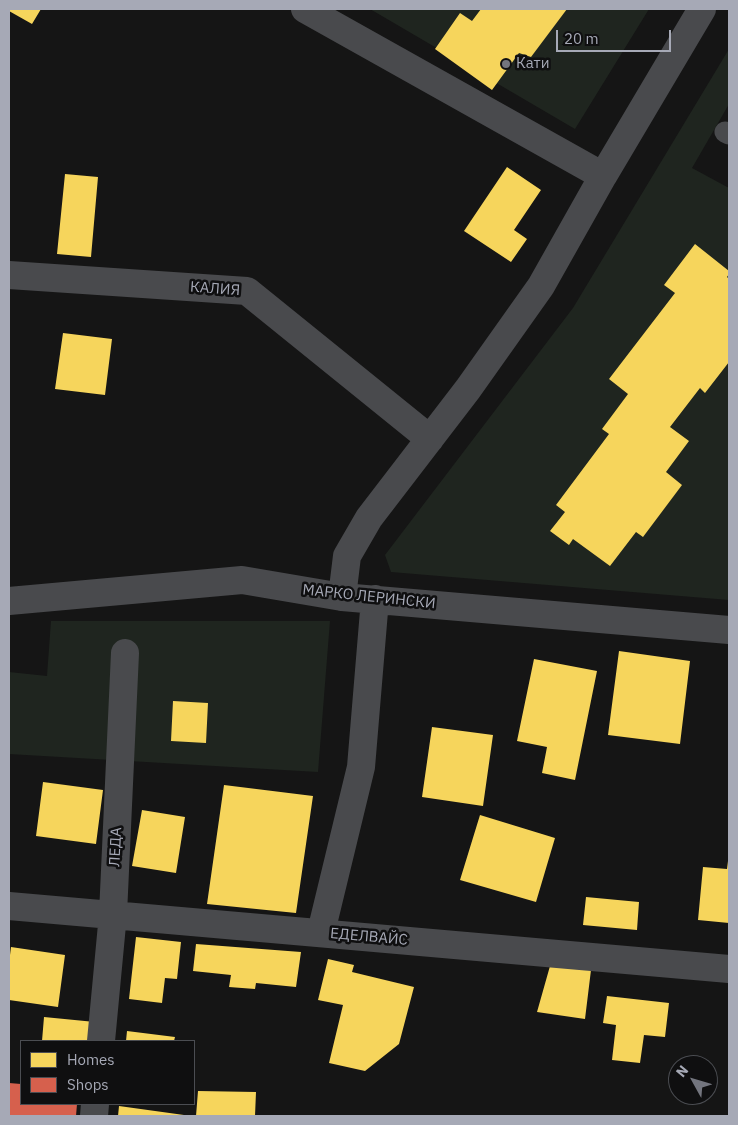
<!DOCTYPE html>
<html>
<head>
<meta charset="utf-8">
<style>
  body { margin:0 }
  #map { position:relative; width:738px; height:1125px; overflow:hidden; background:#151515; font-family:"IBM Plex Sans",sans-serif }
  canvas { display:block }
  .frame { position:absolute; inset:0; border:10px solid #a6a9b6; pointer-events:none }
  .legend { position:absolute; left:20px; top:1040px; width:175px; height:65px; box-sizing:border-box; background:#0f0f10; border:1px solid #4b4d52; margin:0; padding:6px 9px; list-style:none; font-size:15px; color:#a6a9b6 }
  .legend li { display:flex; align-items:center; gap:10px; height:25px }
  .legend b { width:25px; border:1px solid #4b4d52 }
  .north { position:absolute; left:668px; top:1055px; width:50px; height:50px; box-sizing:border-box; background:#0f0f10; border:1px solid #4b4d52; border-radius:50%; rotate:309deg; font-size:14px; font-weight:700; line-height:20px; text-align:center; color:#a6a9b6 }
  .north::after { content:''; display:block; margin:auto; width:18px; height:22px; background:#73757e; clip-path:polygon(50% 0,100% 100%,50% 72%,0 100%) }
  .scale { position:absolute; left:556px; top:30px; width:115px; height:22px; box-sizing:border-box; border:2px solid #a6a9b6; border-top:0; padding-left:6px; font-size:15px; line-height:18px; white-space:nowrap; color:#a6a9b6; -webkit-text-stroke:4px #0f0f10; paint-order:stroke }
</style>
</head>
<body>
<div id="map">
<canvas width="738" height="1125"></canvas>
<div class="frame"></div>
<ul class="legend">
<li><b style="height:14px;background:#f6d55c"></b>Homes</li>
<li><b style="height:14px;background:#d6604d"></b>Shops</li>
</ul>
<div class="north">N</div>
<div class="scale">20 m</div>
</div>
<script>
const g = document.querySelector('canvas').getContext('2d');
g.lineJoin = 'round';
function paint(path, color) {
  g.fillStyle = color;
  g.fill(path, 'evenodd');
}
function trace(path, color, width, dash) {
  g.strokeStyle = color;
  g.lineWidth = width;
  g.lineCap = dash ? 'butt' : 'round';
  g.setLineDash(dash || []);
  g.stroke(path);
}
function write(font, color, halo, rows, align = 'center') {
  g.font = font + ' "IBM Plex Sans",sans-serif';
  g.lineWidth = 5;
  g.setLineDash([]);
  g.textBaseline = 'middle';
  g.strokeStyle = halo;
  g.fillStyle = color;
  for (const [text, x, y, turn = 0] of rows) {
    g.save();
    g.translate(x, y);
    g.rotate((+turn || 0) * Math.PI / 180);
    g.textAlign = isNaN(turn) ? turn : align;
    if (halo) g.strokeText(text, 0, 0);
    g.fillText(text, 0, 0);
    g.restore();
  }
}
paint(new Path2D(`
  M 370,9 L 649,9 L 575,129 Z
  M 729,49 L 729,104 L 692,168 L 729,188 L 729,600 L 391,572 L 385,555 L 573,308 Z
  M 51,621 L 330,621 L 318,772 L 9,754 L 9,672 L 47,676 Z`), '#1f251f');
paint(new Path2D(`
  M 9,9 L 41,9 L 32,24 L 9,11 Z
  M 481,9 L 567,9 L 531,57 L 519,53 L 492,90 L 435,49 L 460,13 L 472,21 Z
  M 507,167 L 541,190 L 514,230 L 527,239 L 511,262 L 464,231 Z
  M 65,174 L 98,177 L 91,257 L 57,254 Z
  M 695,244 L 729,271 L 729,274 L 727,277 L 729,279 L 729,362 L 705,393 L 700,388 L 670,427 L 689,441 L 666,472 L 682,485 L 643,537 L 636,532 L 610,566 L 573,539 L 569,545 L 550,531 L 565,512 L 556,505 L 609,434 L 602,429 L 628,394 L 609,379 L 675,293 L 664,285 Z
  M 63,333 L 112,339 L 105,395 L 55,389 Z
  M 619,651 L 690,661 L 680,744 L 608,735 Z
  M 534,659 L 597,671 L 575,780 L 542,773 L 547,747 L 517,741 Z
  M 173,701 L 208,703 L 206,743 L 171,741 Z
  M 432,727 L 493,735 L 483,806 L 422,797 Z
  M 43,782 L 103,790 L 96,844 L 36,836 Z
  M 224,785 L 313,796 L 296,913 L 207,904 Z
  M 142,810 L 185,817 L 176,873 L 132,866 Z
  M 480,815 L 555,838 L 536,902 L 460,880 Z
  M 728,861 L 729,861 L 729,923 L 698,920 L 703,867 L 727,869 Z
  M 586,897 L 639,902 L 637,930 L 583,925 Z
  M 136,937 L 181,942 L 177,979 L 165,978 L 162,1003 L 129,999 Z
  M 196,944 L 301,952 L 296,987 L 256,983 L 255,989 L 229,987 L 231,975 L 193,971 Z
  M 11,947 L 65,955 L 58,1007 L 9,1000 L 9,963 Z
  M 328,959 L 354,965 L 352,972 L 414,987 L 399,1044 L 365,1071 L 329,1063 L 343,1005 L 318,1000 Z
  M 550,966 L 591,970 L 585,1019 L 537,1012 Z
  M 607,996 L 669,1003 L 665,1037 L 644,1035 L 640,1063 L 612,1060 L 616,1025 L 603,1023 Z
  M 44,1017 L 95,1022 L 93,1041 L 42,1041 Z
  M 127,1031 L 175,1037 L 174,1041 L 126,1041 Z
  M 198,1091 L 256,1092 L 255,1116 L 196,1116 Z
  M 119,1106 L 184,1115 L 184,1116 L 118,1116 Z`), '#f6d55c');
paint(new Path2D(`
  M 9,1083 L 21,1084 L 21,1104 L 77,1104 L 76,1116 L 9,1116 Z`), '#d6604d');
trace(new Path2D(`
  M 725,132 L 729,134`), '#494a4d', 21);
trace(new Path2D(`
  M 305,9 L 603,176 L 541,286 L 468,389 L 369,518 L 347,556 L 342,597
  M 603,176 L 702,9
  M 9,275 L 247,291 L 430,439
  M 9,601 L 242,580 L 342,597 L 729,630
  M 9,906 L 729,969
  M 321,932 L 361,767 L 375,599
  M 101,1041 L 113,914 L 125,653
  M 94,1116 L 95,1104`), '#494a4d', 28);
for (const [x, y, r, color] of [
  [506,64,5,"#73757e"]
]) {
  const dot = new Path2D();
  dot.arc(x, y, r, 0, 2 * Math.PI);
  g.fillStyle = color;
  g.fill(dot);
  trace(dot, '#0f0f10', 2);
}
write('15px', '#a6a9b6', '#0f0f10', [
  ["Кати",516,64]
], 'left');
write('15px', '#a6a9b6', '#0f0f10', [
  ["КАЛИЯ",215,289,4],
  ["МАРКО ЛЕРИНСКИ",369,597,6],
  ["ЛЕДА",116,847,-87],
  ["ЕДЕЛВАЙС",369,937,5]
]);
</script>
</body>
</html>
